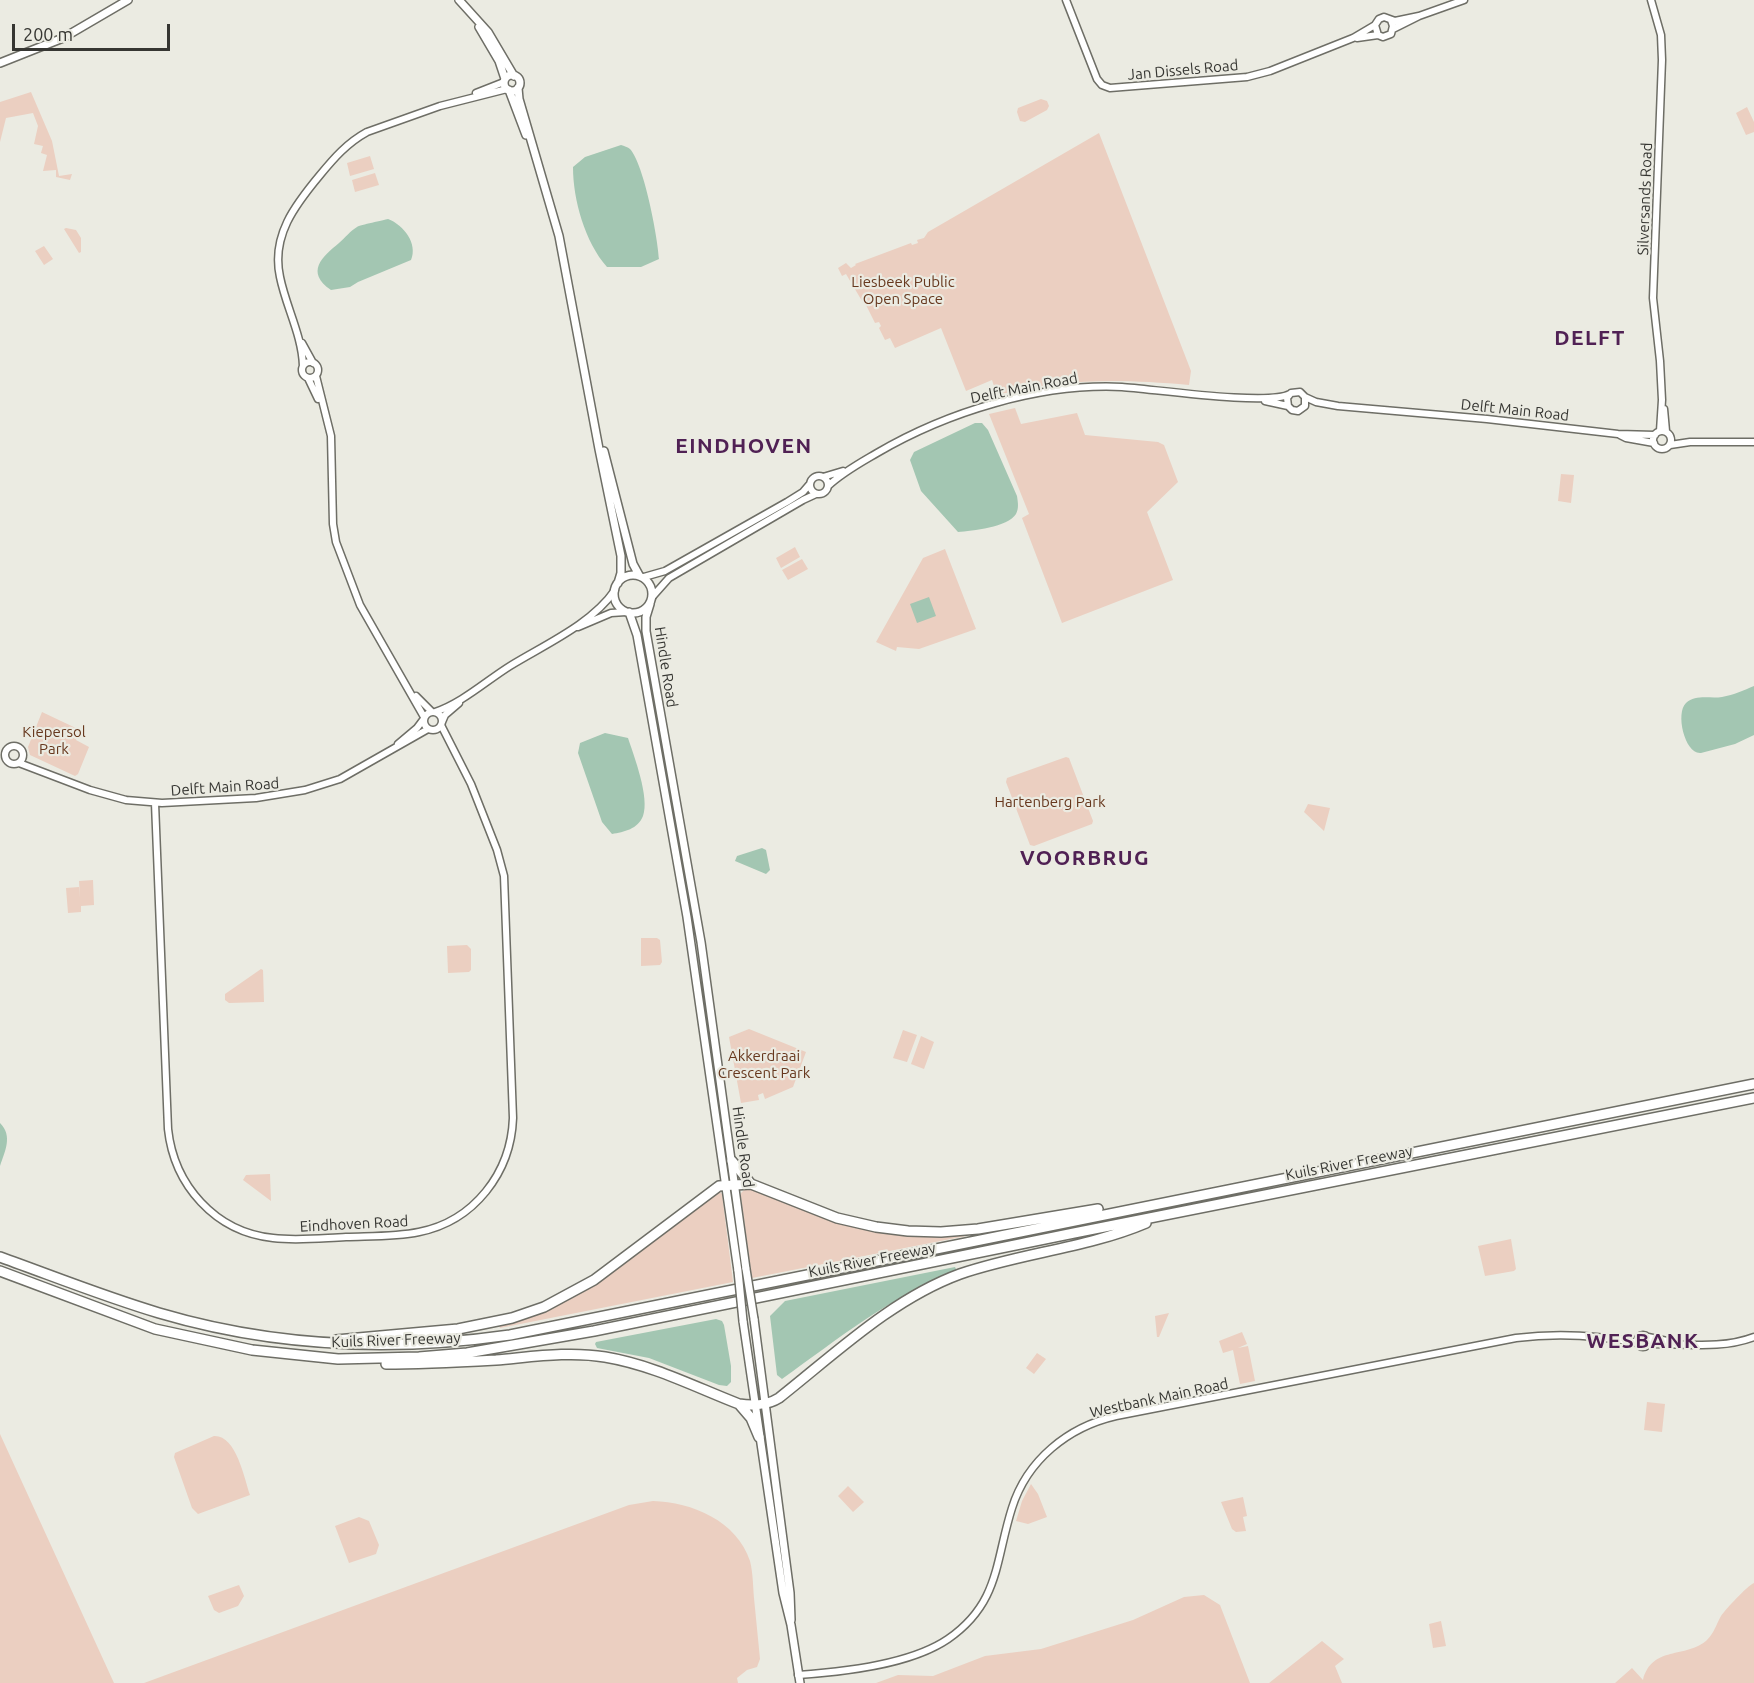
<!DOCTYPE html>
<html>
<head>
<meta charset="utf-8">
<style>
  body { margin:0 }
  #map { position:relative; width:1754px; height:1683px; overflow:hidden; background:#ebebe2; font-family:Ubuntu,sans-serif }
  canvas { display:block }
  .scale { position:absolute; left:12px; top:24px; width:158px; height:27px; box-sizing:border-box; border:3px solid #363632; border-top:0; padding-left:8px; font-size:18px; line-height:21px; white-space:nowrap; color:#363632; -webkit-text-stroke:4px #ebebe2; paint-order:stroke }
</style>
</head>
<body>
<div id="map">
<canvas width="1754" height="1683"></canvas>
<div class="scale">200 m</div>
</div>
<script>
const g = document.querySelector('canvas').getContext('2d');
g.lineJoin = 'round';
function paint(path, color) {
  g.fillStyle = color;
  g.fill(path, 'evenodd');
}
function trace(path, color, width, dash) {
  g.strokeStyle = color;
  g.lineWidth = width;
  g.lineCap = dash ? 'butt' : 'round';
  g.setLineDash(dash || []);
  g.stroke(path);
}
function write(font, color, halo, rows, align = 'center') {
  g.font = font + ' Ubuntu,sans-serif';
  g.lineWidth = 4.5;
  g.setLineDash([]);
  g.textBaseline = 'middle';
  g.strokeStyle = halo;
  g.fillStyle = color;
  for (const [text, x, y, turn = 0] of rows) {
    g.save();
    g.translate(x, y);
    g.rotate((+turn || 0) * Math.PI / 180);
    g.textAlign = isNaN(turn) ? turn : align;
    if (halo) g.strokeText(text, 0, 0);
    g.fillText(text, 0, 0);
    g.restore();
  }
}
paint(new Path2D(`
  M 31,92 L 52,141 L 59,176 L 72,174 L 70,180 L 56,177 L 56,170 L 43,171 L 47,155 L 41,153 L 43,146 L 34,144 L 38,126 L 33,113 L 6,118 L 0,142 L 0,102 Z
  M 1041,99 L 1047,101 L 1049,106 L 1047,110 L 1025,122 L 1020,121 L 1017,112 L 1018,108 Z
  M 1747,107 L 1754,122 L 1754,132 L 1746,135 L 1736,113 Z
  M 1099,133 L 1191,371 L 1189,385 C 1119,379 1067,378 997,395 L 992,380 L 966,391 L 941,328 L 895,348 L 890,338 L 885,340 L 879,328 L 881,326 L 879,322 L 875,323 L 864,301 L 862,301 L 846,274 L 842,276 L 838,268 L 846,263 L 851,268 L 856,265 L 855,264 L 911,243 L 912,245 L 918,243 L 917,240 L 924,238 L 928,232 Z
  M 370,156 L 374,169 L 350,176 L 347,163 Z
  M 375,173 L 379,185 L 355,192 L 352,180 Z
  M 66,228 L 76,230 L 81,238 L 81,252 L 79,253 L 64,229 Z
  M 44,246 L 53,259 L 44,265 L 35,251 Z
  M 1015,408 L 1021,424 L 1077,413 L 1085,435 L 1158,442 L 1164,445 L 1178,482 L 1147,512 L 1173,580 L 1062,623 L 1022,518 L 1029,514 L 989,414 Z
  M 1561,474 L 1574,475 L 1571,503 L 1558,501 Z
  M 795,547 L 800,557 L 781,568 L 776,558 Z
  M 945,549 L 976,629 L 919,649 L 897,647 L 896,651 L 876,642 L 923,558 Z
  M 802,559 L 808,569 L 788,580 L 782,570 Z
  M 42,712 L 80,730 L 76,740 L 89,747 L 78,774 L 75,776 L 30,755 L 28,747 Z
  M 1066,757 L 1069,758 L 1093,821 L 1092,824 L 1034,846 L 1030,845 L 1006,782 L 1007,778 Z
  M 1308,804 L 1330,808 L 1324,831 L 1304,812 Z
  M 93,880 L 94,905 L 81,906 L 81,912 L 68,913 L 66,888 L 79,887 L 80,898 L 79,881 Z
  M 641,938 L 657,938 L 660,940 L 662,962 L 660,965 L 641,966 Z
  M 467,945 L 471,949 L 471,970 L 469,972 L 448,973 L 447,946 Z
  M 261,969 L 263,970 L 264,1002 L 229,1003 L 225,1000 L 225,994 Z
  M 749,1029 L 806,1052 L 793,1087 L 765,1099 L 763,1093 L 758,1095 L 759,1100 L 741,1103 L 729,1037 Z
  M 903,1030 L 917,1035 L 907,1062 L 893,1058 Z
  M 921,1036 L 934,1042 L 924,1069 L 911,1064 Z
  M 270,1174 L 271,1201 L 243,1180 L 246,1175 Z
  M 746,1188 L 750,1188 L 784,1203 L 833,1220 L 965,1233 L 966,1236 L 752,1278 L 741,1197 L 741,1193 Z
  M 719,1191 L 722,1194 L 733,1282 L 500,1328 L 499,1325 L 537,1315 L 591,1287 Z
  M 1511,1239 L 1516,1269 L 1514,1271 L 1485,1276 L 1478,1246 Z
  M 1169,1313 L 1159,1337 L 1157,1337 L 1155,1316 Z
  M 1242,1332 L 1247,1344 L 1238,1348 L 1248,1346 L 1255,1381 L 1240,1384 L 1233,1350 L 1223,1353 L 1219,1341 Z
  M 1037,1353 L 1046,1359 L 1034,1374 L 1026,1368 Z
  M 1647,1402 L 1665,1404 L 1662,1432 L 1644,1430 Z
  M 0,1434 L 114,1683 L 0,1683 Z
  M 214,1436 C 236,1435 244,1477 250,1495 L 198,1514 L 192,1508 L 174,1457 L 175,1453 Z
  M 1031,1484 L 1038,1494 L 1047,1517 L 1028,1524 L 1016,1521 L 1022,1501 Z
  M 848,1486 L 864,1502 L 853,1512 L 838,1496 Z
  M 1243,1497 L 1247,1516 L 1243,1517 L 1246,1531 L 1236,1532 L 1232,1529 L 1221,1502 Z
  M 653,1501 C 692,1502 737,1521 750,1561 C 753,1573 753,1586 754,1598 C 756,1618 758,1639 760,1659 L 757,1667 L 747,1670 L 737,1678 L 738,1683 L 144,1683 L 629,1505 Z
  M 359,1517 L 369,1521 L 379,1545 L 376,1554 L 349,1563 L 335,1526 Z
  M 1754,1583 L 1754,1683 L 1615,1683 L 1632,1668 L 1643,1680 C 1652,1645 1686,1659 1707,1640 C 1714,1633 1716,1625 1721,1616 C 1726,1609 1747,1586 1754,1583 Z
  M 239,1585 L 244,1596 L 238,1606 L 219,1613 L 214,1610 L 208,1596 Z
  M 1204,1595 L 1220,1605 L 1250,1683 L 876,1683 L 898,1675 L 933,1676 L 985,1656 L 1041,1649 L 1133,1620 L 1184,1597 Z
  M 1441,1621 L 1446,1646 L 1433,1648 L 1429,1624 Z
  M 1322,1641 L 1344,1659 L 1335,1666 L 1342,1683 L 1269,1683 Z`), '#ebcfc1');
paint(new Path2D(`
  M 621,145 C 624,146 628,147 630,149 C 644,164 658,238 659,259 L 641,267 L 607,267 C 585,242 573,200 573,167 L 585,157 Z
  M 388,219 C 404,225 418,244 411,260 L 358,282 L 350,287 L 331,290 C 305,272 322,257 339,243 C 345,238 350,231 357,227 C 360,225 384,220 388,219 Z
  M 975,423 L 982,423 L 988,430 L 1017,496 C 1018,503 1019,508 1016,514 C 1008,527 972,531 958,532 L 921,491 L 910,460 L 914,452 Z
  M 929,597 L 936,616 L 917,623 L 910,604 Z
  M 1754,686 L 1754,735 L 1735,744 L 1701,753 C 1685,755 1675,713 1686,703 C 1696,694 1710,699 1722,697 C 1734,695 1744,690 1754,686 Z
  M 605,733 L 628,738 C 634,756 650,798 643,816 C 638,829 624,832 612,834 L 602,822 L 578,753 L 580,743 Z
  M 762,848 L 766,850 L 770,870 L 766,874 L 735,861 L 737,856 Z
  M 0,1123 C 13,1136 5,1151 0,1166 Z
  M 955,1267 L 957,1271 C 892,1295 838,1339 782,1379 L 777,1375 L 770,1316 L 785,1301 Z
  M 716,1319 L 722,1321 L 724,1325 L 731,1366 L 731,1382 L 727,1386 L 719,1385 L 649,1358 L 597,1348 L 595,1344 L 596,1342 Z`), '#a3c6b2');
const tertiary = new Path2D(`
  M 1066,0 L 1097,79 L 1102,85 L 1110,88 L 1247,77 L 1270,71 L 1353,38 L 1375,25
  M 1651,0 L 1661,35 L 1662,60 L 1653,298 L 1660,361 L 1662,400 L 1660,431
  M 1391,20 L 1393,26 L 1391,34 L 1383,37 L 1378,35 L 1375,25 L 1379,19 L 1384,17 L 1395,21 L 1419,16
  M 1393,29 L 1419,16 L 1464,0
  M 1357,38 L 1378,35
  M 476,93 L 504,82
  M 302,343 L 313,363
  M302 370a8 8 0 1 1 16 0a8 8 0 1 1-16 0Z
  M 303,366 C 302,335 286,307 280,277 C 271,236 295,205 320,175 C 334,158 347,143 367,132 L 440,106 L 507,89
  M 316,376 L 331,436 L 333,524 L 336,542 L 360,605 L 424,717
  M 308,378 L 318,399
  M 1305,397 L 1316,402 L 1338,406 L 1487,419 L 1618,434 L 1655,435
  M 1265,401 L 1288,406 L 1292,410 L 1298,411 L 1305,406 L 1305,397 L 1300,392 L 1291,393 L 1287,398 L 1288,406
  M 1664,409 L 1666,431
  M1653 440a9 9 0 1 1 18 0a9 9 0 1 1-18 0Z
  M 1620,435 L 1626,438 L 1654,443
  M 1670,445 L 1690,442 L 1754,442
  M810 485a9 9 0 1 1 18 0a9 9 0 1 1-18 0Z
  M 823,477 L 843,471
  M 828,486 C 843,472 860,463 877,453 C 947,412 1040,383 1122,387 C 1153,389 1268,406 1290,394
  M 644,577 L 665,571 L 787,502 L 803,492 L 809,485
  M 653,596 L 669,578 L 803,500 L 816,494
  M 578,627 L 611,613 L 626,612
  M 416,696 L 432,712
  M424 721a9 9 0 1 1 18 0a9 9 0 1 1-18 0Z
  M 435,712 C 462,703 486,681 510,666 C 544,645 592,624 615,590
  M 442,722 L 445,715 L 459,703
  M 398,744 L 417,728 L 423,720
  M5 755a9 9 0 1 1 18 0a9 9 0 1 1-18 0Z
  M 19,763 L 90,790 L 126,800 L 162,803 L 256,798 L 305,790 L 340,779 L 428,729
  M 155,803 L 168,1129 C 174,1185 215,1232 273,1238 C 297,1241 322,1238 346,1237 C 370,1236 395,1237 419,1232 C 474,1221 511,1173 513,1118 L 504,876 L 497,850 L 471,784 L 441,725
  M1637 1341a6 6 0 1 1 12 0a6 6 0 1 1-12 0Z
  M 1648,1337 L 1667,1341
  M 1648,1344 C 1683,1343 1720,1350 1754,1337
  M 798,1675 C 843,1672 910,1665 948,1639 C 1000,1603 995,1561 1012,1508 C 1027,1460 1068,1427 1116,1416 L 1516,1338 C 1557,1333 1597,1335 1638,1343`);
const secondary = new Path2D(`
  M 459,0 L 488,32 L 514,76
  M 479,27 L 499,61 L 505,79
  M 0,63 L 63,38 L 128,0
  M504 83a8 8 0 1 1 16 0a8 8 0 1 1-16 0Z
  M 518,88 L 519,99 L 559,236 L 599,449 L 621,556 L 621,573 L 618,583
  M 509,90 L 526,135
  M 604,451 L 633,564 L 639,575
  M614 594a19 19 0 1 1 38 0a19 19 0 1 1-38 0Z
  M 650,604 L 646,617 L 646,631 L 701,942 L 746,1269
  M 629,612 L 637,635 L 687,917 L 738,1271
  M 754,1319 L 790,1593 L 791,1620
  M 743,1321 L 783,1593 L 791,1625 L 800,1683`);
const motorway = new Path2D(`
  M 732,1161 L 751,1184
  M 0,1257 C 53,1276 105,1297 159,1313 C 274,1347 391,1352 510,1335 L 1754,1084
  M 0,1271 L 155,1329 L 252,1350 L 338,1359 L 419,1357 L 467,1353 L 594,1331 L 1074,1233 L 1754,1098
  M 336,1340 L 458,1329 L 512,1318 L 544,1307 L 594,1280 L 719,1186 L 751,1184 L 837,1218 L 876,1227 L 908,1231 L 941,1232 L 978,1229 L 1098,1209
  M 386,1364 C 422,1364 459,1362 496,1360 C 532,1357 569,1351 605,1357 C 653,1365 695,1387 739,1404 C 752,1406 768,1405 779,1398 C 836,1353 892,1299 960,1274 C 1021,1253 1087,1248 1146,1223
  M 739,1404 L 751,1418 L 759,1437`);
trace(tertiary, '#6e6e66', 9);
trace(secondary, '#6e6e66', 10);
trace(motorway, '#6e6e66', 12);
trace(tertiary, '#fff', 6);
trace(secondary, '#fff', 7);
trace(motorway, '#fff', 9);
const secondaryBridge = new Path2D(`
  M 746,1269 L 754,1319
  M 738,1271 L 743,1321`);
trace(secondaryBridge, '#6e6e66', 10, []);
trace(secondaryBridge, '#fff', 7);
write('15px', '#363632', '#ebebe2', [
  ["Jan Dissels Road",1183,70,-5],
  ["Silversands Road",1645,199,-88],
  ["Delft Main Road",1024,388,-11],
  ["Delft Main Road",1515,410,6],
  ["Hindle Road",666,667,81],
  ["Delft Main Road",225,787,-4],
  ["Hindle Road",743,1147,82],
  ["Kuils River Freeway",1349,1163,-11],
  ["Eindhoven Road",354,1224,-3],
  ["Kuils River Freeway",872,1260,-11],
  ["Kuils River Freeway",396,1340,-2],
  ["Westbank Main Road",1159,1398,-12]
]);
write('15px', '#67381e', '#ebebe2', [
  ["Liesbeek Public",903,282],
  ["Open Space",903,299],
  ["Kiepersol",54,732],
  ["Park",54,749],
  ["Hartenberg Park",1050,802],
  ["Akkerdraai",764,1056],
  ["Crescent Park",764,1073]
]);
g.letterSpacing = '1.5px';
write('bold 21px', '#502154', '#ebebe2', [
  ["DELFT",1590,338],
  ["EINDHOVEN",744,446],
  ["VOORBRUG",1085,858],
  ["WESBANK",1643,1341]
]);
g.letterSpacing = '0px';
</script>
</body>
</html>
